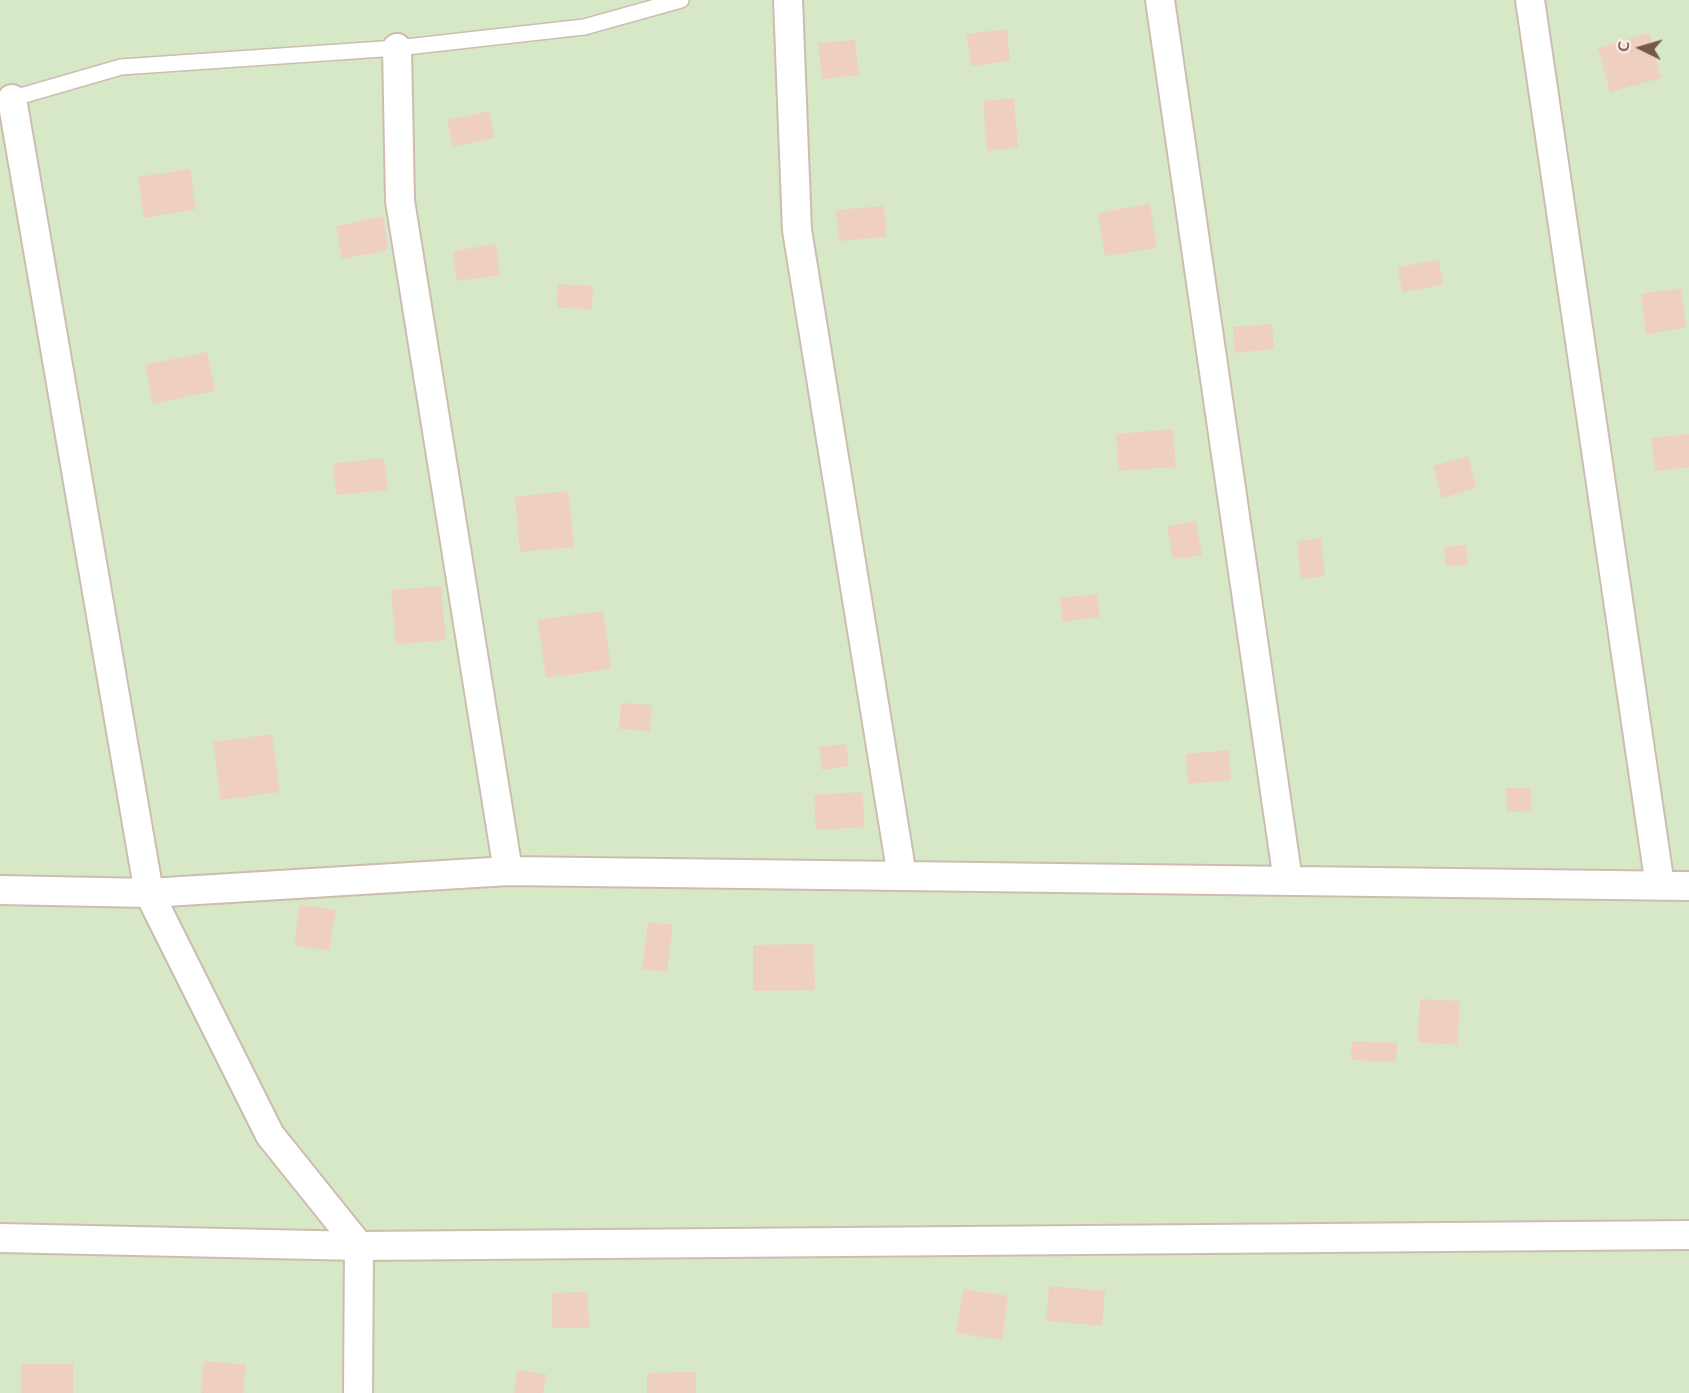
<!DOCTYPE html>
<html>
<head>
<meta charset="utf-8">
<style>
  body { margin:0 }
  #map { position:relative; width:1689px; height:1393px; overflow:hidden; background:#fbf2e7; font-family:Mulish,sans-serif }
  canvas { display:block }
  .north { position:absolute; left:1611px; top:18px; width:60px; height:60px; -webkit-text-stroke:4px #fef6ed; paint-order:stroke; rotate:275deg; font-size:16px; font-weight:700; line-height:24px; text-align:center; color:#74584d }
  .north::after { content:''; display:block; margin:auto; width:21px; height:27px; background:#74584d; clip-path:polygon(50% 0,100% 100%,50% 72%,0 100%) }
</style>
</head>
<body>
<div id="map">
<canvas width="1689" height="1393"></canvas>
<div class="north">С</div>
</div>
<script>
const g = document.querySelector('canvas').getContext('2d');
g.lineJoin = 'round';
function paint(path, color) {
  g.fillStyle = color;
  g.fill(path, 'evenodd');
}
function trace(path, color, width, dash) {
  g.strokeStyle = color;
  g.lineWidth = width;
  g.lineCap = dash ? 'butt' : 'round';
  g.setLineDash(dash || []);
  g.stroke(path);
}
paint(new Path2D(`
  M 0,0 L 1689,0 L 1689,1393 L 0,1393 Z`), '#d6e8c6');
paint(new Path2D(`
  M 1007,29 L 1010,61 L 971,66 L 967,34 Z
  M 1649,33 L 1661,78 L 1610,92 L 1598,48 Z
  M 855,40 L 859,75 L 822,79 L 818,43 Z
  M 1014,98 L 1018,148 L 987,151 L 983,101 Z
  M 489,111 L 495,138 L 453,147 L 447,120 Z
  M 190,169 L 196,209 L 144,218 L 138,177 Z
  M 1150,204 L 1157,248 L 1105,256 L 1098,213 Z
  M 884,206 L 886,237 L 839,241 L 836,210 Z
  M 383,217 L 388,250 L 342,259 L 336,226 Z
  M 496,244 L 500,275 L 457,281 L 453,251 Z
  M 1439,260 L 1443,285 L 1402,292 L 1398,267 Z
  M 558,284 L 593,286 L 592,309 L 557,308 Z
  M 1681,288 L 1686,328 L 1646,334 L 1641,294 Z
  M 1272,324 L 1274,349 L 1234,353 L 1233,327 Z
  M 207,352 L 215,391 L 153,404 L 145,365 Z
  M 1173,429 L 1176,467 L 1119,471 L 1116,434 Z
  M 1689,434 L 1689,467 L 1655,471 L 1651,438 Z
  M 1468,456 L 1476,488 L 1442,498 L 1433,466 Z
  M 384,458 L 388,490 L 336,495 L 333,463 Z
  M 568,491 L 574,547 L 520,552 L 515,497 Z
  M 1196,521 L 1202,555 L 1173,559 L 1167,526 Z
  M 1321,538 L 1325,576 L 1301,579 L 1297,541 Z
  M 1466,545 L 1468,565 L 1446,566 L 1444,547 Z
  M 441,586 L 446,640 L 396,644 L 391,590 Z
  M 1097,594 L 1100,617 L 1063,622 L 1060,598 Z
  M 603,611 L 611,669 L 546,678 L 538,620 Z
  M 621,703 L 652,705 L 650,731 L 619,729 Z
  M 272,734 L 280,792 L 221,800 L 213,742 Z
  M 846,744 L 849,766 L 822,770 L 819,747 Z
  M 1229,750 L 1231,780 L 1188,784 L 1186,754 Z
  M 1506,788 L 1531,788 L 1531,811 L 1507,812 Z
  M 862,792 L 865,827 L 816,830 L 814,795 Z
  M 300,905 L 336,910 L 329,951 L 294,945 Z
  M 648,922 L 673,925 L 667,972 L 642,969 Z
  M 814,944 L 815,990 L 753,991 L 753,945 Z
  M 1420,999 L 1460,1001 L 1457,1045 L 1418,1042 Z
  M 1352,1041 L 1397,1043 L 1396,1062 L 1351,1060 Z
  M 1049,1286 L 1105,1291 L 1102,1326 L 1046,1321 Z
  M 963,1289 L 1008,1296 L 1002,1340 L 956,1333 Z
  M 588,1292 L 589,1328 L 552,1328 L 552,1293 Z
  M 204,1361 L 246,1365 L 243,1393 L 201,1393 Z
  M 21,1364 L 73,1364 L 73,1393 L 21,1393 Z
  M 517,1370 L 546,1374 L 543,1393 L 514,1393 Z
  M 696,1372 L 696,1393 L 647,1393 L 647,1373 Z`), '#efd0c0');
const lane = new Path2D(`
  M 7,100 L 121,67 L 397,48 L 584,27 L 681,0`);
const street = new Path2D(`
  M 788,0 L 797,230 L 902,876
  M 1160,0 L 1288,881
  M 1530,0 L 1660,886
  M 397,48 L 400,201 L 508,871
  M 12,99 L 149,893 L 270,1135 L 359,1246 L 358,1393
  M 0,890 L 149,893 L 508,871 L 1689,886
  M 0,1238 L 359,1246 L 1689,1235`);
trace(lane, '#cfbcb1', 18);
trace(street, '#cfbcb1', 32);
trace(lane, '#fff', 15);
trace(street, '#fff', 28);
</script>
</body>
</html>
